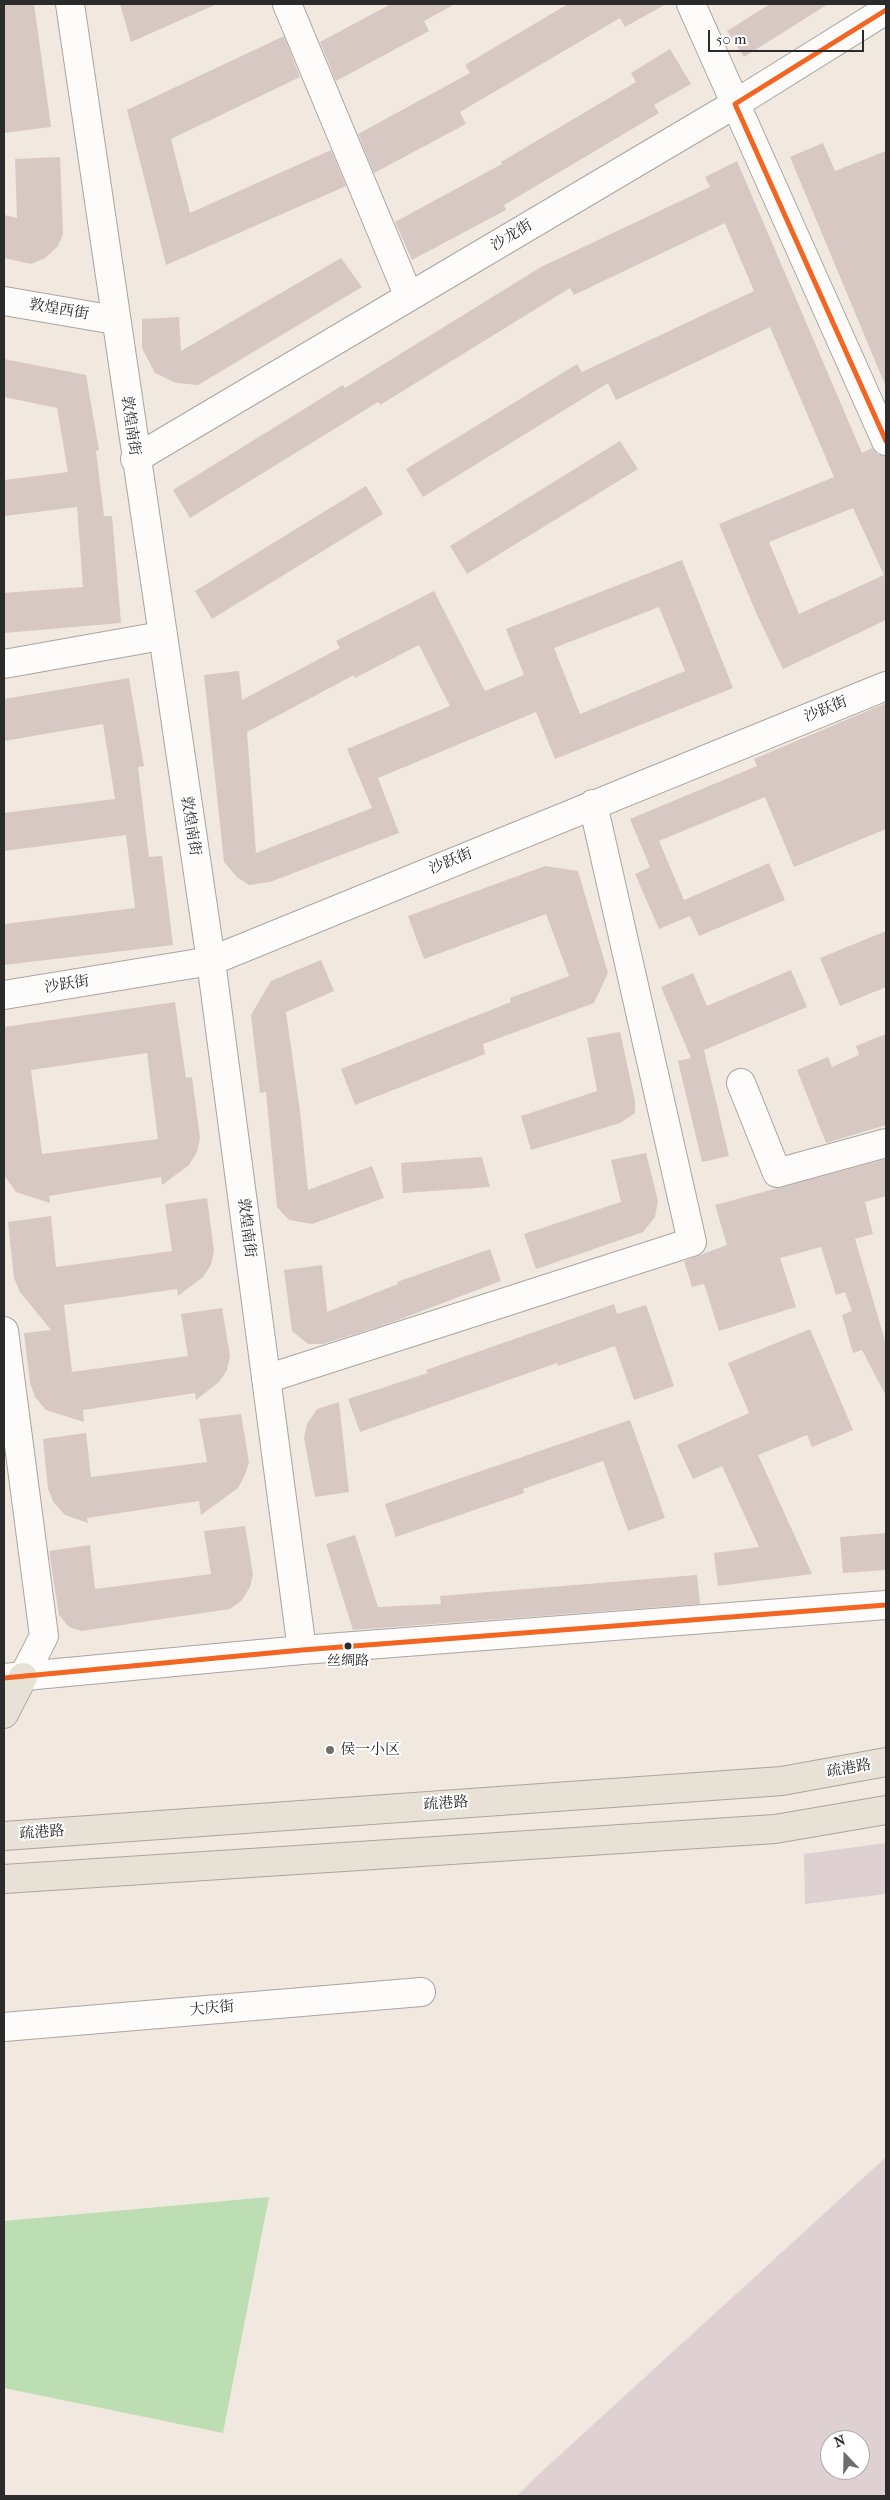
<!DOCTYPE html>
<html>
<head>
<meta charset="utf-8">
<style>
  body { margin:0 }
  #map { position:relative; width:890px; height:2500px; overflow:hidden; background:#f1e8df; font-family:"IM FELL French Canon",serif }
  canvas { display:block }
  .frame { position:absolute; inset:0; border:5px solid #2b2b2b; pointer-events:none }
  .north { position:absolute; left:820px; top:2430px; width:50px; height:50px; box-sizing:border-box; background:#fff; border:1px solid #aaa; border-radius:50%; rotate:339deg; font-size:14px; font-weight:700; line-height:20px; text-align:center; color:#2b2b2b }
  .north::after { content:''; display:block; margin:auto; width:18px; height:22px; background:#706d6a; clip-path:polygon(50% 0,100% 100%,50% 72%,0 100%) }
  .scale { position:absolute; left:708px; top:30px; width:156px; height:22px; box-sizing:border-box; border:2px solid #2b2b2b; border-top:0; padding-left:6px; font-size:15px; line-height:18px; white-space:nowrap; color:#2b2b2b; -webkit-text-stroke:4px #fff; paint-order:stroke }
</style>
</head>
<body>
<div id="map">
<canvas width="890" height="2500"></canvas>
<div class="frame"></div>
<div class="north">N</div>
<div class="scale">50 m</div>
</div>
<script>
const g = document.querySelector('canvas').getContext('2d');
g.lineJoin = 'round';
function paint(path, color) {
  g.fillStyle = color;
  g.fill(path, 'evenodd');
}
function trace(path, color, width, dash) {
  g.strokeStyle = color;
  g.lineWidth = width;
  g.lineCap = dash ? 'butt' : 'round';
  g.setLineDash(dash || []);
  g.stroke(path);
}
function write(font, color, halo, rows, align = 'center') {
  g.font = font + ' "IM FELL French Canon","Noto Serif SC",serif';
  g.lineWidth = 4;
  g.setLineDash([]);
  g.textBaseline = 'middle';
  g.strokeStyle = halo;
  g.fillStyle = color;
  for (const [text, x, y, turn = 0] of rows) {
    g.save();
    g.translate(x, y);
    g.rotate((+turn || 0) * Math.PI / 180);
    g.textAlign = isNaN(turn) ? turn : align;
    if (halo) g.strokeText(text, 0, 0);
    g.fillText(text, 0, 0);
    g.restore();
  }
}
paint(new Path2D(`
  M 886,1843 L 886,1894 L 805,1904 L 804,1854 Z
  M 886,2157 L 886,2496 L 517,2496 L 538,2475 ZM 830,2440 L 860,2440 L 860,2470 L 830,2470 Z`), '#dfd0d2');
paint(new Path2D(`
  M 269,2197 L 223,2433 L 4,2388 L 4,2221 Z`), '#bcdeb2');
paint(new Path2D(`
  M 4,4 L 34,4 L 51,127 L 4,133 Z
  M 120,4 L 217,4 L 131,42 Z
  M 391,4 L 455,4 L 424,21 L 429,31 L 336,81 L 320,42 Z
  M 568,4 L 666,4 L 625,27 L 620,18 L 460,112 L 466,124 L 374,173 L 358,134 L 470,73 L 465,65 Z
  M 770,4 L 828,4 L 744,57 L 727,31 Z
  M 284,36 L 300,77 L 171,139 L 190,213 L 331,150 L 346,186 L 166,265 L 127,110 Z
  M 670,49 L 691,84 L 654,105 L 659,113 L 504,205 L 506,210 L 412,260 L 395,222 L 502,164 L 501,162 L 636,82 L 631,73 Z
  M 823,143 L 835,171 L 886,151 L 886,387 L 790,157 Z
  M 60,157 L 63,234 L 58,246 L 45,258 L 31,264 L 4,258 L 4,215 L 17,218 L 15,159 Z
  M 737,161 L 862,453 L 872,448 L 877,454 L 886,456 L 886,620 L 783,669 L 757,615 L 719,524 L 834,477 L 770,327 L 616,400 L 608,383 L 423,497 L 406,469 L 577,364 L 582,372 L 754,291 L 725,223 L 574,295 L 570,288 L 380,405 L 378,402 L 190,518 L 173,490 L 343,385 L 345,388 L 541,267 L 710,187 L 705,177 ZM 853,508 L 884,575 L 799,614 L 769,542 Z
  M 341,258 L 362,287 L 198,385 L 176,383 L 155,373 L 142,348 L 142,319 L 179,317 L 181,351 Z
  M 4,359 L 86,375 L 99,450 L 96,451 L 104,516 L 112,516 L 121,623 L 4,633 L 4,593 L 83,587 L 77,507 L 4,516 L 4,480 L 68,472 L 57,408 L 4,397 Z
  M 620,441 L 638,469 L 467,574 L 450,546 Z
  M 366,486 L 383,514 L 212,619 L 195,591 Z
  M 682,560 L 733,688 L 555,759 L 536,712 L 378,778 L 399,833 L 270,882 L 249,885 L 237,877 L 224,862 L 204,675 L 239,671 L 242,700 L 340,648 L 336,641 L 434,591 L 485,691 L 524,675 L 506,629 ZM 659,607 L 685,671 L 580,714 L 554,648 ZM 419,645 L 450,706 L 347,749 L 372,808 L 256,853 L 247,732 L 354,675 L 355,678 Z
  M 129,678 L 144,766 L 138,767 L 149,857 L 162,856 L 173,945 L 4,965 L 4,924 L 135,908 L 126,835 L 4,851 L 4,813 L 115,799 L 103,724 L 4,741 L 4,699 Z
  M 886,703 L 886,829 L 794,867 L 765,797 L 659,841 L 684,900 L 769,863 L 785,900 L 699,936 L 690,916 L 659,929 L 635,874 L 650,867 L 630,819 L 757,766 L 754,759 Z
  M 545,866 L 578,871 L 608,973 L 594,1003 L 483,1044 L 485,1054 L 355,1105 L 341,1069 L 511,1002 L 510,998 L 569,976 L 546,914 L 424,959 L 408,916 Z
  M 886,931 L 886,987 L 840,1006 L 820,958 Z
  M 321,960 L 334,991 L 286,1012 L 300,1111 L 308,1190 L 372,1166 L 384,1198 L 312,1224 L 289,1220 L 277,1207 L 266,1092 L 260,1093 L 251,1015 L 271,981 Z
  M 791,970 L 807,1007 L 704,1050 L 729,1156 L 702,1162 L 678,1061 L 691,1058 L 661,987 L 693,973 L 707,1006 Z
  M 175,1002 L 186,1078 L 192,1077 L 200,1138 L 197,1152 L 189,1165 L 162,1185 L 161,1177 L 49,1196 L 50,1203 L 16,1192 L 4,1175 L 4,1027 ZM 147,1053 L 158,1139 L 42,1154 L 31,1070 Z
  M 620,1032 L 635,1101 L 635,1113 L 620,1123 L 531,1150 L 521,1116 L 597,1091 L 587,1038 Z
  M 886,1034 L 886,1125 L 826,1143 L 797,1070 L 828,1057 L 832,1067 L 859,1055 L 856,1046 Z
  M 646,1153 L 658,1201 L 655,1217 L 643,1232 L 536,1269 L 524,1234 L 621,1202 L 611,1160 Z
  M 482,1157 L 490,1187 L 403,1193 L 401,1163 Z
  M 886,1159 L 886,1196 L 865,1202 L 873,1234 L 855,1239 L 886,1344 L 886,1396 L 862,1350 L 853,1353 L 842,1315 L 852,1311 L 845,1292 L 836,1295 L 821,1247 L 780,1258 L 796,1307 L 719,1331 L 704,1284 L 692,1287 L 684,1261 L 727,1245 L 715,1205 Z
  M 207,1198 L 214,1251 L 211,1265 L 203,1277 L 178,1296 L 177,1289 L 64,1305 L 72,1372 L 188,1356 L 181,1314 L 222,1308 L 230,1356 L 227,1370 L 219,1382 L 196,1400 L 195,1393 L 83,1410 L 84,1422 L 46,1410 L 35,1397 L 30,1383 L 24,1333 L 51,1330 L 20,1292 L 14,1278 L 8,1222 L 51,1216 L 56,1267 L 172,1251 L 165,1204 Z
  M 490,1249 L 501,1281 L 390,1323 L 323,1344 L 308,1344 L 292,1331 L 284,1270 L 322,1265 L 327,1312 L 398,1284 L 397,1282 Z
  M 614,1304 L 617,1314 L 646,1305 L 674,1386 L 634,1400 L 615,1346 L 558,1366 L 557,1363 L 360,1432 L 348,1399 L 428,1373 L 426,1370 Z
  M 810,1329 L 853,1430 L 812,1447 L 807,1435 L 758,1455 L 812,1574 L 718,1586 L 714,1553 L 759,1547 L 722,1466 L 693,1479 L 677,1445 L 749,1413 L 728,1363 Z
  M 339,1402 L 349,1492 L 315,1497 L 304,1438 L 307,1424 L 317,1409 Z
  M 241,1414 L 249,1462 L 245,1475 L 238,1488 L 201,1515 L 199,1501 L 87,1518 L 88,1523 L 65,1515 L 54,1503 L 48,1489 L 43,1439 L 86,1433 L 91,1477 L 207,1462 L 199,1419 Z
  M 630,1420 L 665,1518 L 628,1531 L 603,1461 L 523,1489 L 524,1493 L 396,1537 L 385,1504 Z
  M 245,1526 L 253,1574 L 250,1587 L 242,1600 L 230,1609 L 81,1631 L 69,1627 L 59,1615 L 49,1551 L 90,1545 L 95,1589 L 211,1574 L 204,1531 Z
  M 886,1533 L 886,1570 L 843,1573 L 840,1537 Z
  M 355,1535 L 378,1607 L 441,1604 L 440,1596 L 697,1575 L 700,1604 L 353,1630 L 326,1544 Z`), '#d8c8c4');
const minor = new Path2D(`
  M 70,4 L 211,961 L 302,1650
  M 287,4 L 409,297
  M 691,4 L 886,441
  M 4,301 L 115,320
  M 135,459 L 735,104 L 886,10
  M 4,664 L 161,636
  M 4,995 L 211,961 L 886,686
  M 741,1083 L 777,1173 L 886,1143
  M 4,1331 L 44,1636 L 23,1677
  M 266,1379 L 692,1242 L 593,804
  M 4,1678 L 302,1650 L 886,1605
  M 4,2027 L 421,1992`);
const highway = new Path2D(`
  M 4,1714 L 23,1677
  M 4,1836 L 782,1781 L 886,1762
  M 4,1879 L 775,1829 L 886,1810`);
trace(minor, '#aaa5a0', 30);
trace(highway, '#aaa5a0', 30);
trace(minor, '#fdfcfa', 28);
trace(highway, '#e8e2d6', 28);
trace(new Path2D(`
  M 886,10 L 735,104 L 886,441
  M 4,1678 L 302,1650 L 886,1605`), '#f26522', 5);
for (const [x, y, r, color] of [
  [348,1646,4.5,"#2b2b2b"],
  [330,1750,5,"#706d6a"]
]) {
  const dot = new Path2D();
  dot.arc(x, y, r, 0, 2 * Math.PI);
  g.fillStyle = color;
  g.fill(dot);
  trace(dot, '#fff', 2);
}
write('14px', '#2b2b2b', '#fff', [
  ["丝绸路",348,1662]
]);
write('15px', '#2b2b2b', '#fff', [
  ["沙龙街",512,236,-31],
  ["敦煌西街",59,310,10],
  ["敦煌南街",130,426,82],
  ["沙跃街",826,710,-22],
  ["敦煌南街",190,826,81],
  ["沙跃街",451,862,-22],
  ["沙跃街",67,985,-9],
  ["敦煌南街",246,1228,83],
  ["疏港路",849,1769,-10],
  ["疏港路",446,1804,-4],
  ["疏港路",42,1833,-4],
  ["大庆街",212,2009,-5]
]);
write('15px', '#2b2b2b', '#fff', [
  ["侯一小区",340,1750]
], 'left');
</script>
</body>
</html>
